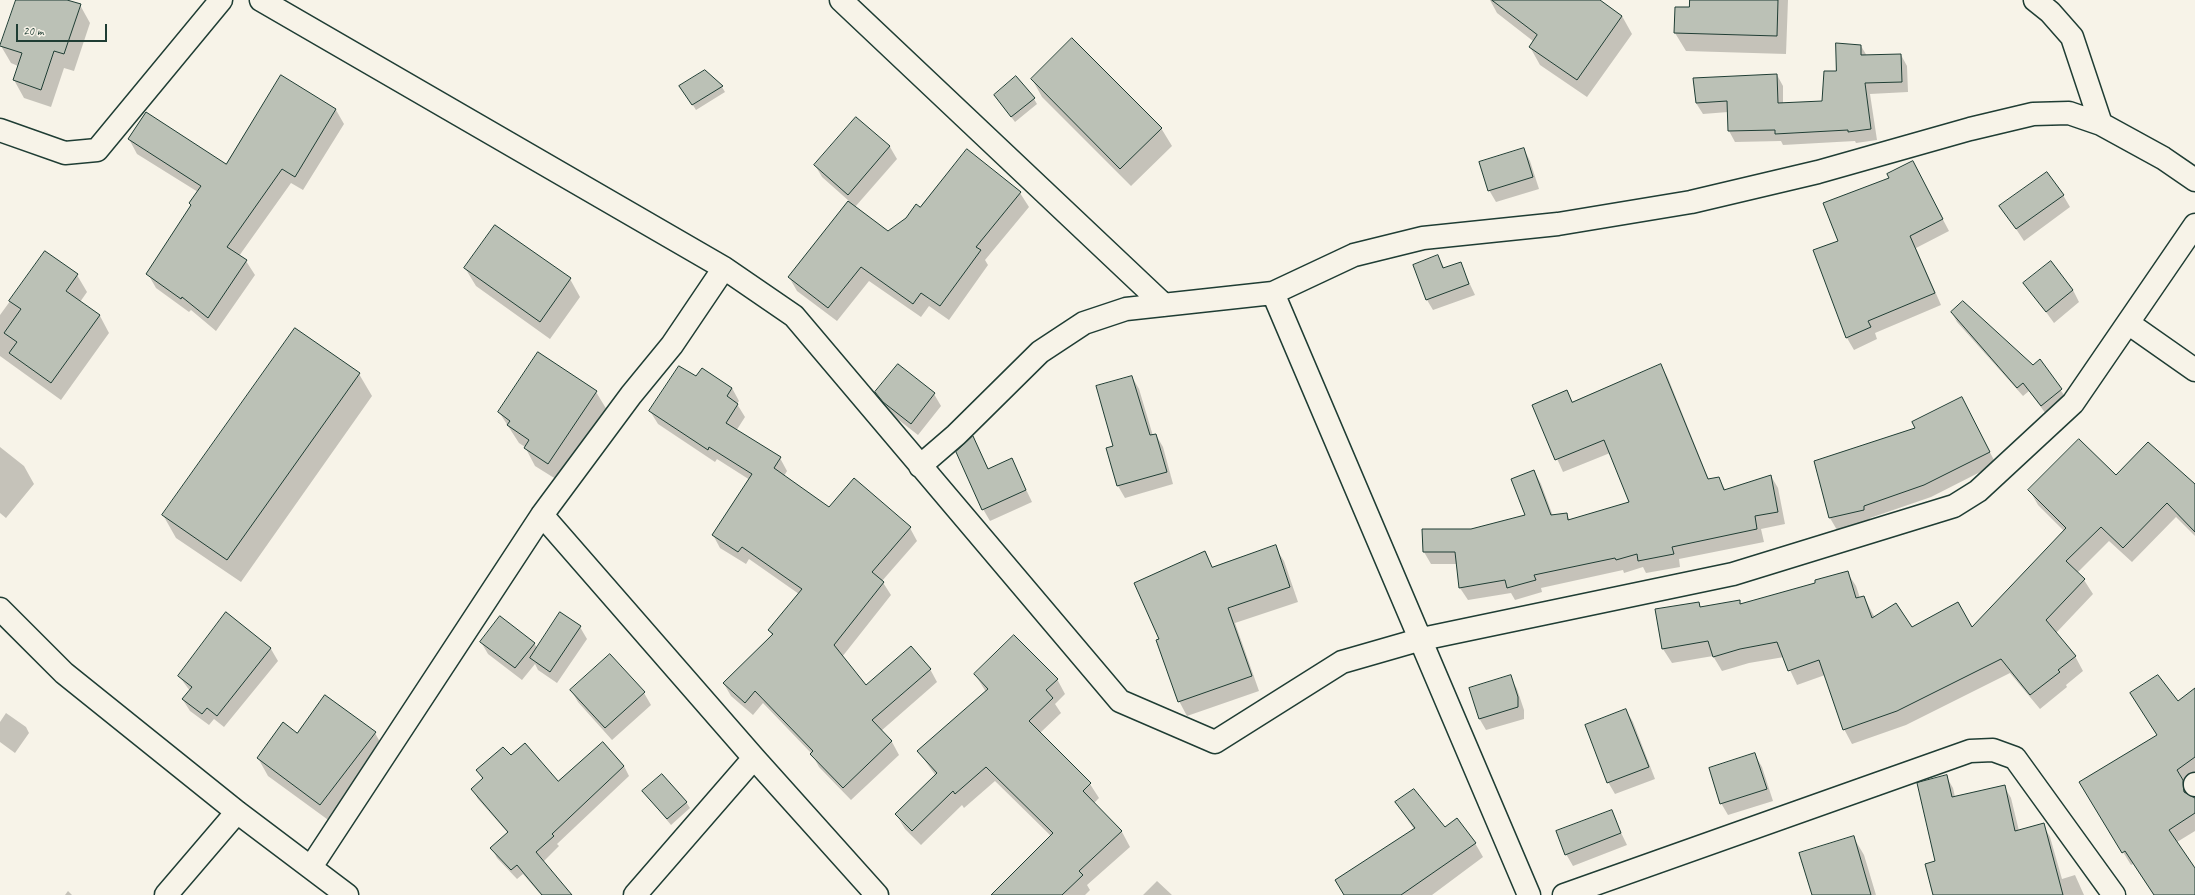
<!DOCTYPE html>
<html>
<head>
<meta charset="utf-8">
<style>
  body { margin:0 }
  #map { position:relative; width:2195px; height:895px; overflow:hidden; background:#f7f3e8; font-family:Caveat,sans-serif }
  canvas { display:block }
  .scale { position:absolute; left:16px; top:24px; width:91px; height:18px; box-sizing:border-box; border:2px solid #1f3d34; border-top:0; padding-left:5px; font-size:12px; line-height:14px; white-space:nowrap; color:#1f3d34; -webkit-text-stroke:3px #f7f3e8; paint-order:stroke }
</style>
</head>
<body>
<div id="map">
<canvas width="2195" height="895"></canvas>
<div class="scale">20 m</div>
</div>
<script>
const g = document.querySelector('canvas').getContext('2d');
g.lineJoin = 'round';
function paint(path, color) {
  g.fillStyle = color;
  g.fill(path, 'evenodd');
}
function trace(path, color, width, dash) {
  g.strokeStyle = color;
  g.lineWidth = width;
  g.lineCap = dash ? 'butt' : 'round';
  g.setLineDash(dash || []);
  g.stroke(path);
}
paint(new Path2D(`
  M 17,0 L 64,0 L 80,5 L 90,23 L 74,71 L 64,68 L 51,107 L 24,98 L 14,80 L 18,66 L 11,63 L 1,46 Z
  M 1490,0 L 1598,0 L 1622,16 L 1632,34 L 1587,97 L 1540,65 L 1530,47 L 1533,41 L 1497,13 Z
  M 1691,0 L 1788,0 L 1786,54 L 1686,51 L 1675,33 L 1690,8 Z
  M 1861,46 L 1867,56 L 1901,55 L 1907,66 L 1908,92 L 1870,94 L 1877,140 L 1856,143 L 1855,141 L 1783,145 L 1781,141 L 1735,142 L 1729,131 L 1728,112 L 1703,114 L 1696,103 L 1777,75 L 1783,86 L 1783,104 L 1823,102 L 1837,72 Z
  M 705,71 L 722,87 L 725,92 L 696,110 L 681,86 Z
  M 281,76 L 336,110 L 344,124 L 303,190 L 291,183 L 239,256 L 246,261 L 255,275 L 216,331 L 191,310 L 189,312 L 156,288 L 148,274 L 192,207 L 190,203 L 198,192 L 137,154 L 129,139 L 226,165 Z
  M 1032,79 L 1161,128 L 1172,146 L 1131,186 L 1042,97 Z
  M 995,95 L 1034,99 L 1037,104 L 1015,122 Z
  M 856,118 L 890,147 L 897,159 L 855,207 L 888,232 L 920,208 L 967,150 L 1020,193 L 1029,207 L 985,260 L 988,265 L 949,320 L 929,306 L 921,317 L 869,281 L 837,321 L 797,291 L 789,277 L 849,201 L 822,177 L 815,165 Z
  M 1524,149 L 1530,161 L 1539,189 L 1496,202 L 1489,190 Z
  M 1919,174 L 1949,231 L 1916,248 L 1941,305 L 1875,333 L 1877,339 L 1854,350 L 1847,338 L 1814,250 L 1839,241 Z
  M 2063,195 L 2070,207 L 2024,241 L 2001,206 Z
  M 496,226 L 570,279 L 580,297 L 550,339 L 476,286 L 465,268 Z
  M 45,253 L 77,275 L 87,292 L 80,302 L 100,316 L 109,333 L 61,400 L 0,356 L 0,315 Z
  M 1438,257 L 1445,269 L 1460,263 L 1475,295 L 1433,310 L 1427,300 Z
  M 2025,283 L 2073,290 L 2079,302 L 2054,323 Z
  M 1952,313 L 2033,366 L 2039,361 L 2067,399 L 2046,414 L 2029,391 L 2023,396 L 1957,322 Z
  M 538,354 L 596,392 L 607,410 L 559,481 L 535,466 L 525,447 L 519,443 L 499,412 Z
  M 898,365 L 934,394 L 941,406 L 918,435 L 891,414 L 876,392 Z
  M 1661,365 L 1668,378 L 1709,480 L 1719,478 L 1726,491 L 1771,476 L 1778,488 L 1785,524 L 1761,529 L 1764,542 L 1679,559 L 1680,567 L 1646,573 L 1643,567 L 1624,573 L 1623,570 L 1541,588 L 1542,592 L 1515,600 L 1511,593 L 1468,600 L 1460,588 L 1457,564 L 1431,564 L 1424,552 L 1472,530 L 1526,515 L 1534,471 L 1541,484 L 1553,516 L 1566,514 L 1570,520 L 1631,502 L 1610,453 L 1563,472 L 1533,405 L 1566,392 L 1573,403 Z
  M 359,374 L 372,396 L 241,582 L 176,538 L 163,515 Z
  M 1132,377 L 1139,389 L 1153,436 L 1156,435 L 1163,447 L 1173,484 L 1125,498 L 1118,486 L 1114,446 Z
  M 696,378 L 732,388 L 739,401 L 737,404 L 745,417 L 736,431 L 780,458 L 787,471 L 784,476 L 829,508 L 910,528 L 917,541 L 882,581 L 891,595 L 842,657 L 866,686 L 930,669 L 937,682 L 881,731 L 892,742 L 899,755 L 851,800 L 819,767 L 812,754 L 763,703 L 753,715 L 731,696 L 724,684 L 772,635 L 769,630 L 799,594 L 749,559 L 746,564 L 720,548 L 713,535 L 750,480 L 717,459 L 715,462 L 658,424 L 650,411 Z
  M 1968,410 L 1996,464 L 1931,497 L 1870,518 L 1871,522 L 1837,530 L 1830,518 L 1916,428 Z
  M 973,438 L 989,470 L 1012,460 L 1032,502 L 990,521 L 983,509 Z
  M 0,447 L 24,466 L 34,484 L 6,518 L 0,513 Z
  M 2116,477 L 2195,483 L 2195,536 L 2176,517 L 2132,562 L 2109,541 L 2077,573 L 2084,580 L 2093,594 L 2056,633 L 2075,656 L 2083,671 L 2066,685 L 2067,687 L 2040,709 L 2010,673 L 1906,725 L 1852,744 L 1844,729 L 1825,675 L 1797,685 L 1784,657 L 1749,663 L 1722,671 L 1713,656 L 1672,663 L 1663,649 L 1699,603 L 1701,608 L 1739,601 L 1741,605 L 1817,583 L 1847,572 L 1856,586 L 1860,598 L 1864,597 L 1875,618 L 1911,629 L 1972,628 L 2064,531 L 2038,505 L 2030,491 Z
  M 1275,547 L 1284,561 L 1298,602 L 1235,623 L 1259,691 L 1187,716 L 1179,701 L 1160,639 L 1204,553 L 1213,568 Z
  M 226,613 L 271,649 L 278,661 L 224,727 L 214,719 L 209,725 L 190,711 L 183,700 L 190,691 L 179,676 Z
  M 580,627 L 587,639 L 557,683 L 538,670 L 535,664 L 522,680 L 488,654 L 481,642 L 534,643 L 537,648 Z
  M 610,656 L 644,693 L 651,705 L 612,740 L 578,702 L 571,690 Z
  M 975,674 L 1057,679 L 1065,694 L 1055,704 L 1061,713 L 1040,733 L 1090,784 L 1099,798 L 1094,803 L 1122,832 L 1130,847 L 1087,885 L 1090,890 L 1085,895 L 992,895 L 1051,836 L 995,781 L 964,808 L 962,805 L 921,845 L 905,829 L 896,814 L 936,776 L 918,751 L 986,692 Z
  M 1510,676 L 1517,689 L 1524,710 L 1524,719 L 1486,730 L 1479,718 Z
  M 2195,689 L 2195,788 L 2191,791 L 2190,797 L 2195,798 L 2195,831 L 2177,842 L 2195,870 L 2195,895 L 2154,895 L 2133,864 L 2131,865 L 2088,795 L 2158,736 L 2131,694 L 2177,702 Z
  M 1626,710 L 1633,722 L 1655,779 L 1615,794 L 1608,782 Z
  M 6,713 L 26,727 L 29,733 L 15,753 L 0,742 L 0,722 Z
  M 375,733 L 385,751 L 331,822 L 268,776 L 258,758 L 297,734 Z
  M 603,743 L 624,766 L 629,776 L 557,844 L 559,846 L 543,862 L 571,895 L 541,895 L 523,874 L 517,879 L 497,858 L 492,848 L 508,833 L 478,799 L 472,789 L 483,780 L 477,770 L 511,757 L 558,782 Z
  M 1755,755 L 1762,767 L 1773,801 L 1728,815 L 1721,803 Z
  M 1946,776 L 1953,788 L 1955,797 L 2004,786 L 2011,798 L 2019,831 L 2043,825 L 2050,837 L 2062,879 L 2075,875 L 2084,895 L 1934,895 L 1936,862 Z
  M 643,791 L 686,802 L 690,808 L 671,825 Z
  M 1396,803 L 1475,843 L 1483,857 L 1432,895 L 1345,895 L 1414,829 Z
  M 1611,812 L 1627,845 L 1573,866 L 1566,854 Z
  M 1854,838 L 1864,855 L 1876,895 L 1813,895 Z
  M 1157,881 L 1172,895 L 1143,895 Z
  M 68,891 L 72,895 L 65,895 Z`), '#0003');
const building = new Path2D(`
  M 16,0 L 67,0 L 81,4 L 64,54 L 54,51 L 41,90 L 13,80 L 22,53 L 0,46 Z
  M 1492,0 L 1600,0 L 1622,16 L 1577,80 L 1529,47 L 1537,35 Z
  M 1690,0 L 1778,0 L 1777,36 L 1674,33 L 1675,7 L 1689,7 Z
  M 1072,38 L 1162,128 L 1120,169 L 1031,79 Z
  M 1836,43 L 1861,45 L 1861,55 L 1901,54 L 1902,82 L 1865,83 L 1871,129 L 1848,132 L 1848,130 L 1775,134 L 1775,130 L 1728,131 L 1727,101 L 1696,103 L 1693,78 L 1777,74 L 1778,103 L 1822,101 L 1824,71 L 1836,71 Z
  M 705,70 L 723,86 L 692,105 L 679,86 Z
  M 281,75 L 336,109 L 295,177 L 282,169 L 227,247 L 247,260 L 208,318 L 182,297 L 181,299 L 146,274 L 191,205 L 189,203 L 201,186 L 128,139 L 146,112 L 226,164 Z
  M 1016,76 L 1035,98 L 1011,117 L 994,95 Z
  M 856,117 L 890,146 L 848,195 L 814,165 Z
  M 1524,148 L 1533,177 L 1488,191 L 1479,162 Z
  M 967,149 L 1021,192 L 976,247 L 981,250 L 940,306 L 921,293 L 913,304 L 861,267 L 828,308 L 788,277 L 848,201 L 888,231 L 906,218 L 916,204 L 920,207 Z
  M 1913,161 L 1943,219 L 1910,236 L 1935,293 L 1868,321 L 1871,327 L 1846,338 L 1813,250 L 1838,241 L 1823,203 L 1889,178 L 1887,174 Z
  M 2047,172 L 2064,195 L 2016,229 L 1999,206 Z
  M 495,225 L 571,278 L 540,322 L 464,268 Z
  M 45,251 L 78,274 L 66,291 L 100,315 L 51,383 L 9,353 L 17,342 L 4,333 L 21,309 L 9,301 Z
  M 1438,255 L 1443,268 L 1461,262 L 1469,284 L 1426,300 L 1413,265 Z
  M 2051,261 L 2073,290 L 2046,312 L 2023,283 Z
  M 1963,301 L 2033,365 L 2040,359 L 2062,389 L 2041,406 L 2023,383 L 2017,388 L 1951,312 Z
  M 295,328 L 360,373 L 227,560 L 162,515 Z
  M 538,352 L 597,391 L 548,464 L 524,448 L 529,440 L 507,425 L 510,421 L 498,412 Z
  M 898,364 L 935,393 L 911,424 L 883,402 L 875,392 Z
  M 1661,364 L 1708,479 L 1719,477 L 1724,490 L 1771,475 L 1778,512 L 1755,516 L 1757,529 L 1672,547 L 1674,554 L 1638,561 L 1637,554 L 1616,560 L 1615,558 L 1534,575 L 1536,580 L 1507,588 L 1505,580 L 1459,588 L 1455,552 L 1423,552 L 1422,529 L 1471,529 L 1525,515 L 1511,479 L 1534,470 L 1551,515 L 1567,513 L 1568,520 L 1629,502 L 1604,440 L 1555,460 L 1532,405 L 1567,390 L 1572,402 Z
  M 679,366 L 696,376 L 702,368 L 732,388 L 727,396 L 738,404 L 726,423 L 781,457 L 774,468 L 829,507 L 854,478 L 911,527 L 872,572 L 884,582 L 834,645 L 866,685 L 911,646 L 931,669 L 872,720 L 892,741 L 843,788 L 810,754 L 813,751 L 755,691 L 745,703 L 723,683 L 773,634 L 768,630 L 802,589 L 742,547 L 738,552 L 712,535 L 752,474 L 709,447 L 708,450 L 649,411 Z
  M 1132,376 L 1150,435 L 1156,434 L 1167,472 L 1117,486 L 1106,448 L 1113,446 L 1096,386 Z
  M 1962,397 L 1990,452 L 1924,485 L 1864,506 L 1864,510 L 1829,518 L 1814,461 L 1915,428 L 1912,422 Z
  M 973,436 L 988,469 L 1012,458 L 1026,490 L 982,510 L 956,452 Z
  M 2079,439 L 2116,475 L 2148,442 L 2195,484 L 2195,532 L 2167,503 L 2123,548 L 2101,527 L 2066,561 L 2085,579 L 2046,620 L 2076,656 L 2058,670 L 2060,672 L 2030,695 L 2001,659 L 1897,711 L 1843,730 L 1819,660 L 1788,671 L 1777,642 L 1740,649 L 1713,657 L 1708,641 L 1662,649 L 1655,609 L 1699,602 L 1700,607 L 1740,600 L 1740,604 L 1815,583 L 1815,580 L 1848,571 L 1856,598 L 1864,596 L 1872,618 L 1896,603 L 1912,627 L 1958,602 L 1972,627 L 2066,528 L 2028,490 Z
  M 1276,545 L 1290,587 L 1228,608 L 1252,676 L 1178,702 L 1156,640 L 1159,639 L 1134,583 L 1205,551 L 1212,567 Z
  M 226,612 L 271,648 L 217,716 L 207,708 L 202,714 L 182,699 L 192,687 L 178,676 Z
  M 560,612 L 581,626 L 550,672 L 530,658 Z
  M 500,616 L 535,643 L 515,668 L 480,642 Z
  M 1014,635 L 1058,679 L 1046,690 L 1053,698 L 1029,721 L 1091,783 L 1083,791 L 1122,831 L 1079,871 L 1083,875 L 1062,895 L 991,895 L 1053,833 L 986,767 L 955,794 L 953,791 L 912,831 L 895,814 L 937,773 L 917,751 L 988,689 L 974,674 Z
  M 610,654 L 645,692 L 605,728 L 570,690 Z
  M 1511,675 L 1518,697 L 1518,707 L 1479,719 L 1469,688 Z
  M 2158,675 L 2178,701 L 2195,688 L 2195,757 L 2177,770 L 2183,780 L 2184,792 L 2195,798 L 2195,813 L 2169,830 L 2195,868 L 2195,895 L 2154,895 L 2125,851 L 2122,853 L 2079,782 L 2157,735 L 2130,693 Z
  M 325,695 L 376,732 L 320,805 L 257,758 L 283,722 L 297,733 Z
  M 1626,709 L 1649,767 L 1607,783 L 1585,725 Z
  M 603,742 L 624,766 L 552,834 L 554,836 L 536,852 L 572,895 L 542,895 L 517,865 L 511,870 L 490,848 L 508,832 L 471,789 L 483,778 L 476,770 L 503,747 L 511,755 L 525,743 L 558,781 Z
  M 1755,753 L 1767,789 L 1720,804 L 1709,768 Z
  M 662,774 L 687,802 L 667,819 L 642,791 Z
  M 1947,775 L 1952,797 L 2005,785 L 2015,831 L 2044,823 L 2063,895 L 1933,895 L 1925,864 L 1935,861 L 1917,783 Z
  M 1414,789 L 1445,827 L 1457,818 L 1476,843 L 1401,895 L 1344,895 L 1335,880 L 1415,828 L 1395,802 Z
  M 1612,810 L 1621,833 L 1565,855 L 1556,831 Z
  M 1854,836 L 1871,895 L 1812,895 L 1799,853 Z`);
paint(building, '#bbc1b6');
trace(building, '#1f3d34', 1);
const minor = new Path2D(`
  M 261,0 L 724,268 L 794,316 L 1120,701 L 1215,742 L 1342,662 L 1422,639 L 1733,574 L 1954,506 L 1978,491 L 2073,403 L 2195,225
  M 841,0 L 1164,305
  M 2035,0 L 2050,12 L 2072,37 L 2101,124
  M 0,130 L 65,153 L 97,150 L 221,0
  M 1273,293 L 1529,895
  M 2128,323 L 2195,370
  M 920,466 L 956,435 L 1040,352 L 1084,323 L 1126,309 L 1273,293 L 1354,255 L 1423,238 L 1558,224 L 1691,202 L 1818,172 L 1970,129 L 2033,114 L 2069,113 L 2101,124 L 2163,158 L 2195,180
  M 542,515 L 754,758 L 877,895
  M 0,609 L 64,673 L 237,812 L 347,895
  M 2195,784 L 2195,785
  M 311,867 L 542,515 L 631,395 L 672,345 L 724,268
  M 166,895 L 237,812
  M 635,895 L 754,758
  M 1564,895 L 1970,751 L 1993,750 L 2015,758 L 2114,895`);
trace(minor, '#1f3d34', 25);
trace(minor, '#f7f3e8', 22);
</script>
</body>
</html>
